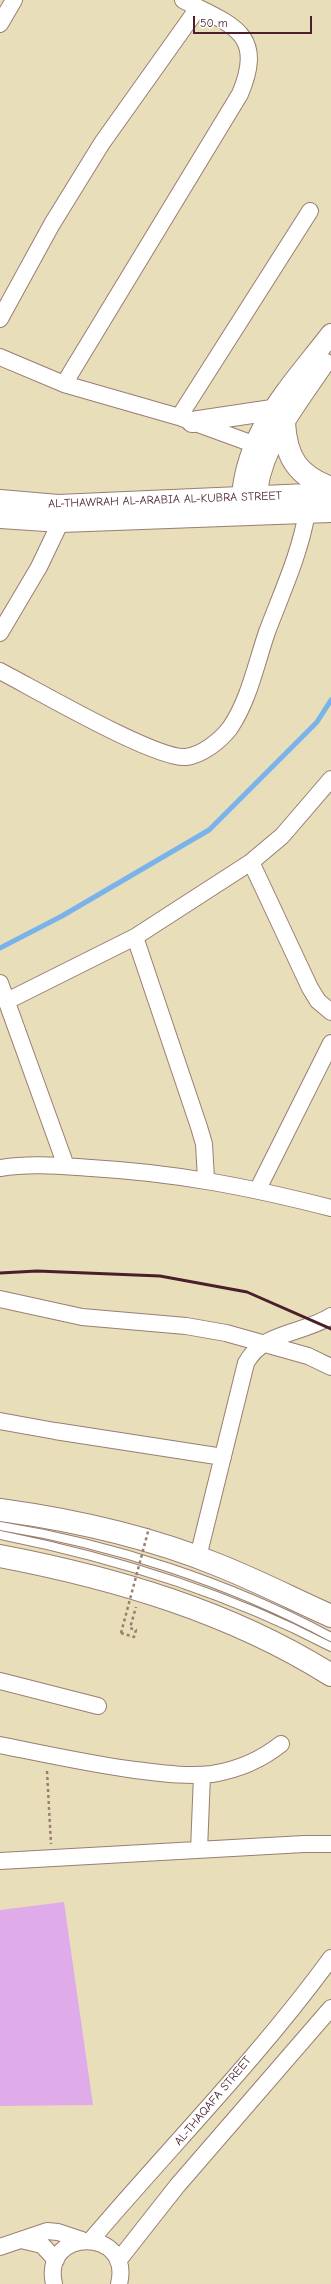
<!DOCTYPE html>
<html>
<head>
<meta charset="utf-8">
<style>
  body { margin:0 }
  #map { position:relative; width:331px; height:2284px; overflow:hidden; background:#e8deba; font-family:"Comic Neue",sans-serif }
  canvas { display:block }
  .scale { position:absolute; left:193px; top:16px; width:119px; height:18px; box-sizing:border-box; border:2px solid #4a1f2b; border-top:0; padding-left:5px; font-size:12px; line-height:14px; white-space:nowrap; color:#4a1f2b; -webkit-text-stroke:3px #fff; paint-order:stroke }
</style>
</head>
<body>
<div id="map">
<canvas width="331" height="2284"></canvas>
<div class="scale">50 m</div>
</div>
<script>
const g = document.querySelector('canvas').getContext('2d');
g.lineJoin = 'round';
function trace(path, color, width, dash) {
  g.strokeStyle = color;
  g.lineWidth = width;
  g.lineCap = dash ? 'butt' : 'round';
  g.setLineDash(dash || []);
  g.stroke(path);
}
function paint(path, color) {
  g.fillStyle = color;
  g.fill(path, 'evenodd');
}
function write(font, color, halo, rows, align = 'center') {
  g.font = font + ' "Comic Neue",sans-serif';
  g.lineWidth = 3;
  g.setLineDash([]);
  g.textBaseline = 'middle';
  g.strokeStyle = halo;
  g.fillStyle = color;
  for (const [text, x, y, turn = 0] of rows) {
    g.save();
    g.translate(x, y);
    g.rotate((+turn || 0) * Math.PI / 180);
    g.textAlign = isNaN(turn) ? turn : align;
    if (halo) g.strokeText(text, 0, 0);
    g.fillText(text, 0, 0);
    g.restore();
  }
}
trace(new Path2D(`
  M 0,948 L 62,916 L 209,830 L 317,722 L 331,700`), '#79b3ea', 5);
paint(new Path2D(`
  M 64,1902 L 93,2105 L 0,2106 L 0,1910 Z`), '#dface9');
const service = new Path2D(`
  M 0,1526 C 112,1544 231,1583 331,1637
  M 0,1535 C 115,1558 227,1593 331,1647`);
const minor = new Path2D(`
  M 0,24 L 14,0
  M 0,319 L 52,224 L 102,143 L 198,8
  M 0,357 L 64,384 L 179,417 L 253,444 L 264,451
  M 64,384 L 240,94 C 266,33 232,25 183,0
  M 179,417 L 310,211
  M 0,633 L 39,567 L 61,521
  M 0,671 C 33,688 156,760 186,757 C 202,755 220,741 230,728 C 249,700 256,664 267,632 C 282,592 300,554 307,512
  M 251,862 L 310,988 L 318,1001 L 331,1012
  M 135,937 L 199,1127 L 204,1144 L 206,1179
  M 0,983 L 66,1166
  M 7,1001 L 135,937 L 251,862 L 282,836 L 331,779
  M 0,1168 C 30,1163 61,1166 91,1168 C 177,1173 249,1187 331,1208
  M 258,1189 L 331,1043
  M 0,1299 L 82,1317 L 186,1326 L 226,1333 L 308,1356 L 331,1367
  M 0,1421 L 55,1431 L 223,1457
  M 198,1557 L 246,1363 C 263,1331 304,1334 331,1316
  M 0,1681 L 98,1706
  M 0,1745 C 45,1754 90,1764 135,1770 C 161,1773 186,1777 212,1774 C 237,1770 261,1760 281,1744
  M 199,1850 L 202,1775
  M 0,1861 L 304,1844 L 331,1844
  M 21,2240 L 42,2245 L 56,2260
  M 91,2240 C 171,2146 258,2058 331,1958
  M 0,2247 L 47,2231 L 58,2232 L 82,2240
  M 118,2261 L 177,2186 L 331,2008
  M 54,2284 C 41,2227 133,2227 119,2284`);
const tertiary = new Path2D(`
  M 192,422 L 272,410
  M 241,513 C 241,436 287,391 331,334
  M 257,513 C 251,457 295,407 324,363`);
const secondary = new Path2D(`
  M 284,423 C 286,458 298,476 331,488
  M 0,501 L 58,506 L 331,494
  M 0,517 L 61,521 L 331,511`);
const trunk = new Path2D(`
  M 0,1510 C 73,1520 149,1537 218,1565 C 256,1580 293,1599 331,1616
  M 0,1556 C 115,1578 231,1612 331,1675`);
trace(service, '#997e72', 10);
trace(minor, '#997e72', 18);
trace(tertiary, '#997e72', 22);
trace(secondary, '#997e72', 24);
trace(trunk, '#997e72', 24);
trace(new Path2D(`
  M 121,1633 L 134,1637 L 136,1630 L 130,1628 L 136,1607
  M 47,1771 L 51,1844`), '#997e72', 2.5, [3, 3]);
trace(service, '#fff', 8);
trace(minor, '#fff', 16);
trace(tertiary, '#fff', 20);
trace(secondary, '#fff', 22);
trace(trunk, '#fff', 22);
trace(new Path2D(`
  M 0,1273 L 37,1271 L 160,1276 L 247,1292 L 331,1329`), '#4a1f2b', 3);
trace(new Path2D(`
  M 121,1633 L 149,1528`), '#997e72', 2.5, [3, 3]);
write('12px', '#4a1f2b', '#fff', [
  ["AL-THAWRAH AL-ARABIA AL-KUBRA STREET",165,500,-2],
  ["AL-THAQAFA STREET",213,2101,-50]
]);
</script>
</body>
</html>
